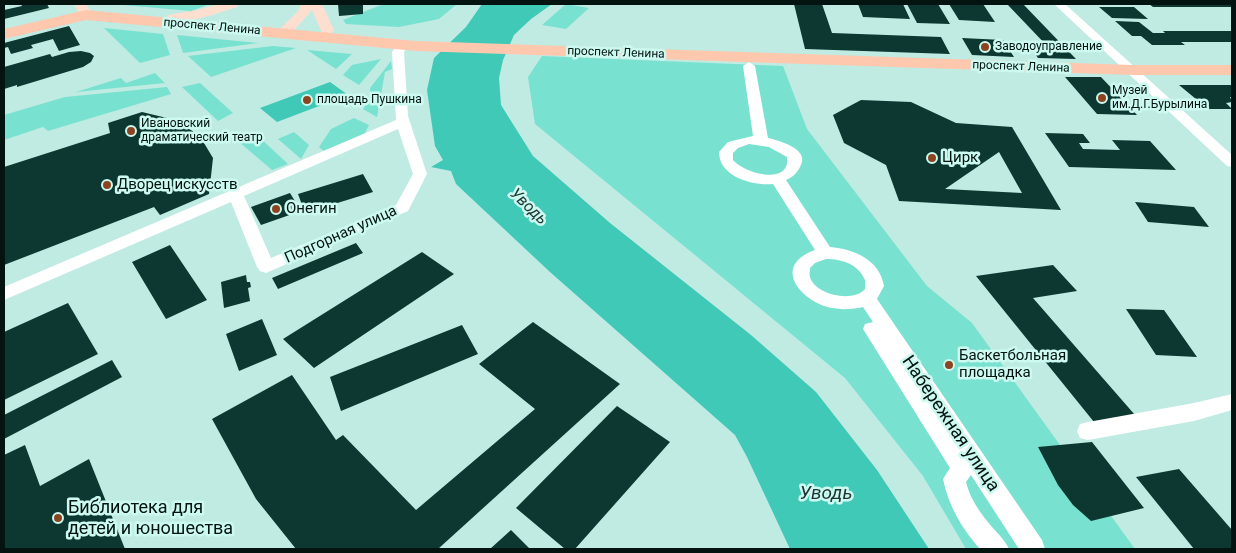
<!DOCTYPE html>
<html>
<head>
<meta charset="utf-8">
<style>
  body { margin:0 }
  #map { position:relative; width:1236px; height:553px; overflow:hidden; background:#bfebe3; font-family:Roboto,sans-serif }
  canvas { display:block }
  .frame { position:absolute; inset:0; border:5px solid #031310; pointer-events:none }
</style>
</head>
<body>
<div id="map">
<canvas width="1236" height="553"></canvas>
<div class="frame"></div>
</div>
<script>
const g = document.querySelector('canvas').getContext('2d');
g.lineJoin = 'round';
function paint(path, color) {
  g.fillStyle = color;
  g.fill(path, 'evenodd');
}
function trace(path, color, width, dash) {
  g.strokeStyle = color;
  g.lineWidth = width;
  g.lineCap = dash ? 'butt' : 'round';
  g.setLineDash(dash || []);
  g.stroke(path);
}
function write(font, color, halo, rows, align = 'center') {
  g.font = font + ' Roboto,sans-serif';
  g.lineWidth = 5;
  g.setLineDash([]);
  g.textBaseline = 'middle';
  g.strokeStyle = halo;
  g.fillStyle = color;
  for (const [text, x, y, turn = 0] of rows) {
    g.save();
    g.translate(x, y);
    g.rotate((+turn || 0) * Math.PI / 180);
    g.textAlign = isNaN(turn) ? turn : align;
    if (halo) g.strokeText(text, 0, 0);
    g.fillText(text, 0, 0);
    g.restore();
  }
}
paint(new Path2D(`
  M 112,4 L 210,4 L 191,11 Z
  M 380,4 L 457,4 L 439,19 L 399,27 L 346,24 L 343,20 L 381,5 Z
  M 566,4 L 589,8 L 566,29 L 542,25 Z
  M 104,28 L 163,34 L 170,55 L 140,63 Z
  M 177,35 L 258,43 L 183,53 Z
  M 273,46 L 296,48 L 211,77 L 188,56 Z
  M 307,50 L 352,54 L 336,69 Z
  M 542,56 L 783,66 L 807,129 L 927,286 L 972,323 L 1135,549 L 966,549 L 923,476 L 845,378 L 535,124 L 528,77 Z
  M 381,59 L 359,85 L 343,75 L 352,65 Z
  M 391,61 L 392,69 L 385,72 L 377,117 L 363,109 L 371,97 L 370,88 Z
  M 155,73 L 165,83 L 76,92 L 121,78 L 126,83 Z
  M 200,83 L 233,113 L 218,121 L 182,87 Z
  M 167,87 L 171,94 L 48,131 L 43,127 L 4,140 L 4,115 L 65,97 Z
  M 354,118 L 369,125 L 363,137 L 326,153 L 319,147 L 331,129 Z
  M 294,132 L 309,145 L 301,159 L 278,139 Z
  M 258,136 L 288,164 L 272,170 L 238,141 Z`), '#79e1d0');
paint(new Path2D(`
  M 482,4 L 552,4 L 531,19 L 514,35 L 503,60 L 499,78 L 501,105 L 533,156 L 610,223 L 751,335 L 816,392 L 877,470 L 929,549 L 790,549 L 747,457 L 735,435 L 550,272 L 456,184 L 451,171 L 431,167 L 443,160 L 435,146 L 427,90 L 434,58 L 466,27 Z
  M 330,82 L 348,95 L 277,122 L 260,108 Z`), '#3fc9b6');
paint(new Path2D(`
  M 21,4 L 47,4 L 49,8 L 4,19 L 4,10 L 22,6 Z
  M 338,4 L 363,4 L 363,14 L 339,16 Z
  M 794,4 L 822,4 L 832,33 L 941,37 L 950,54 L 805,49 Z
  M 858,4 L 903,4 L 910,19 L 863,17 Z
  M 907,4 L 938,4 L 950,24 L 917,23 Z
  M 949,4 L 983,4 L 995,22 L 959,20 Z
  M 1007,4 L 1023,4 L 1076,59 L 1038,58 L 1031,48 L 1049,48 Z
  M 1149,4 L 1232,4 L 1232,7 L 1153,7 Z
  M 1099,7 L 1134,7 L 1148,19 L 1112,18 Z
  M 1115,21 L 1139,22 L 1153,33 L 1165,33 L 1163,31 L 1232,31 L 1232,42 L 1181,42 L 1185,45 L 1152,45 L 1141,36 L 1132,36 Z
  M 69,26 L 80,45 L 59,51 L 53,39 L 31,45 L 33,48 L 11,54 L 8,47 L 4,48 L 4,43 Z
  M 962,38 L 1003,40 L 1014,57 L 972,55 Z
  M 81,51 L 90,53 L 94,56 L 91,62 L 83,67 L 17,87 L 17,85 L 4,89 L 4,67 L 50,54 L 52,57 L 69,52 Z
  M 1065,77 L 1101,77 L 1137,115 L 1097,114 Z
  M 1179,85 L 1232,85 L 1232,97 L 1230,97 L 1232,102 L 1226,103 L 1232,109 L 1208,109 Z
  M 861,100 L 911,102 L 956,123 L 1012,127 L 1061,210 L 899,201 L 886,165 L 844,143 L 833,115 ZM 999,152 L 1022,193 L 945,189 Z
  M 142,112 L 167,118 L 186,126 L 201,138 L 213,158 L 209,194 L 160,215 L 154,207 L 4,265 L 4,167 L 110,133 L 108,123 Z
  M 1045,133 L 1083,134 L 1090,143 L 1079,143 L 1083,149 L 1120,150 L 1112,140 L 1150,141 L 1176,170 L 1069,167 Z
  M 363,174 L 373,192 L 305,213 L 298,194 Z
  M 290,193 L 301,211 L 261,225 L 251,207 Z
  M 1135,202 L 1194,207 L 1209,227 L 1148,222 Z
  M 356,243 L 363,253 L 278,289 L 272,278 Z
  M 170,245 L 207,300 L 166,319 L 132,262 Z
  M 422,252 L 454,274 L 314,368 L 283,339 Z
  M 1053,265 L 1077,291 L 1033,298 L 1135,415 L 1094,422 L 976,276 Z
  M 246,275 L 247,282 L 250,282 L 251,287 L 248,288 L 250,301 L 224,308 L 221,282 Z
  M 68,303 L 98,354 L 4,400 L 4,332 Z
  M 1126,309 L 1164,310 L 1197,357 L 1156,355 Z
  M 262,319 L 277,355 L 239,371 L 226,334 Z
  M 533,322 L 620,384 L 438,549 L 296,549 L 256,499 L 212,419 L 292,375 L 336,440 L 343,435 L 416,510 L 535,409 L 479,364 Z
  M 462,325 L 478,354 L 341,411 L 330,377 Z
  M 112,360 L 122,377 L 4,439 L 4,415 Z
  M 617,406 L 670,442 L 575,549 L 565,549 L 516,508 Z
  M 1092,442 L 1144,508 L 1091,521 L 1073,505 L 1058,485 L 1038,447 Z
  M 25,445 L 40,486 L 89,459 L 125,549 L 4,549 L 4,455 Z
  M 1179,469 L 1232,530 L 1232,549 L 1194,549 L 1136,477 Z
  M 511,530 L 530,549 L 490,549 Z`), '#0d3832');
paint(new Path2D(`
  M 1054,4 L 1065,4 L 1232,155 L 1232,167 L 1227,166 Z
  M 403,42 L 409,45 L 404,52 L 408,116 L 427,174 L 408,211 L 266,273 L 260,271 L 257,267 L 231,202 L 4,300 L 4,287 L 396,120 L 392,52 L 399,43 ZM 398,129 L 413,174 L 396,205 L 271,258 L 244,196 Z
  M 749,62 L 755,66 L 768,138 C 780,141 811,149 800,167 C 797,173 792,178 786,180 L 830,247 C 854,249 880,260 884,286 L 877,299 L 1042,540 L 1045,549 L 1019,549 L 971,475 L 966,482 C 970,499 981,514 992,527 C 999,535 1005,540 1009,549 L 980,549 C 962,529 948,505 943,479 L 950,468 L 863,329 L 865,324 L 873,322 L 863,307 C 850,310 837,310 824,306 C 794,294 776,264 815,250 L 773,184 C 753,186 719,177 719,152 L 728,142 L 753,136 L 743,66 ZM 749,144 L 769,147 L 787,157 C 791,186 745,174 733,160 L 733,153 L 738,148 ZM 826,259 C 842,259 858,264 865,280 L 865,289 C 853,303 815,295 810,277 C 809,274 810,271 810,268 L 815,263 Z
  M 1232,394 L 1232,410 L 1194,421 L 1088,440 L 1080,438 L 1077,431 L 1080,424 L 1088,422 L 1194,403 Z`), '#fff');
paint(new Path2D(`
  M 74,4 L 86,4 L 93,15 L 91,18 L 81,18 Z
  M 219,4 L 239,4 L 237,7 C 224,11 175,29 166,18 L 168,15 L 197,10 Z
  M 301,4 L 322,4 L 334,30 L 332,33 L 322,33 L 312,10 L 288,37 L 278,37 L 276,34 L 278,31 L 298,11 Z`), '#fedecf');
paint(new Path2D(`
  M 86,10 L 416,41 L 1133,65 L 1232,65 L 1232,75 L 1133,75 L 416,51 L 86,20 L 4,39 L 4,29 Z`), '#fec8af');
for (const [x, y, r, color] of [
  [985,47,5,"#8b441f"],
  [1102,98,5,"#8b441f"],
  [307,100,5,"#8b441f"],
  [131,131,5,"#8b441f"],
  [932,158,5,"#8b441f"],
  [107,185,5,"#8b441f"],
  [276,209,5,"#8b441f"],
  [949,365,5,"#8b441f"],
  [58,518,5,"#8b441f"]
]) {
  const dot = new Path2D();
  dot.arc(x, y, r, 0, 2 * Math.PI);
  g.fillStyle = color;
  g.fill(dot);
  trace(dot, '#ccf9f0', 2);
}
write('12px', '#031310', '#ccf9f0', [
  ["проспект Ленина",212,27,5],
  ["проспект Ленина",616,53,2],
  ["проспект Ленина",1021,67,2]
]);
write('12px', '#031310', '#ccf9f0', [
  ["Заводоуправление",995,47],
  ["Музей",1112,91],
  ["им.Д.Г.Бурылина",1112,105],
  ["площадь Пушкина",317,100],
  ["Ивановский",141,124],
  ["драматический театр",141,138]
], 'left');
write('15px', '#031310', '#ccf9f0', [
  ["Цирк",942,158],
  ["Дворец искусств",117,185],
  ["Онегин",286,209],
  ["Баскетбольная",959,356],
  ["площадка",959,373]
], 'left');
write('15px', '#031310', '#ccf9f0', [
  ["Подгорная улица",341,235,-24]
]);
write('italic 16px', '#1d3430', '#ccf9f0', [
  ["Уводь",528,207,44]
]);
write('18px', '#031310', '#ccf9f0', [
  ["Набережная улица",950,424,56]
]);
write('18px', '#031310', '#ccf9f0', [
  ["Библиотека для",68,508],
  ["детей и юношества",68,529]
], 'left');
write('italic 19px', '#1d3430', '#ccf9f0', [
  ["Уводь",826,494]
]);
</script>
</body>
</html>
